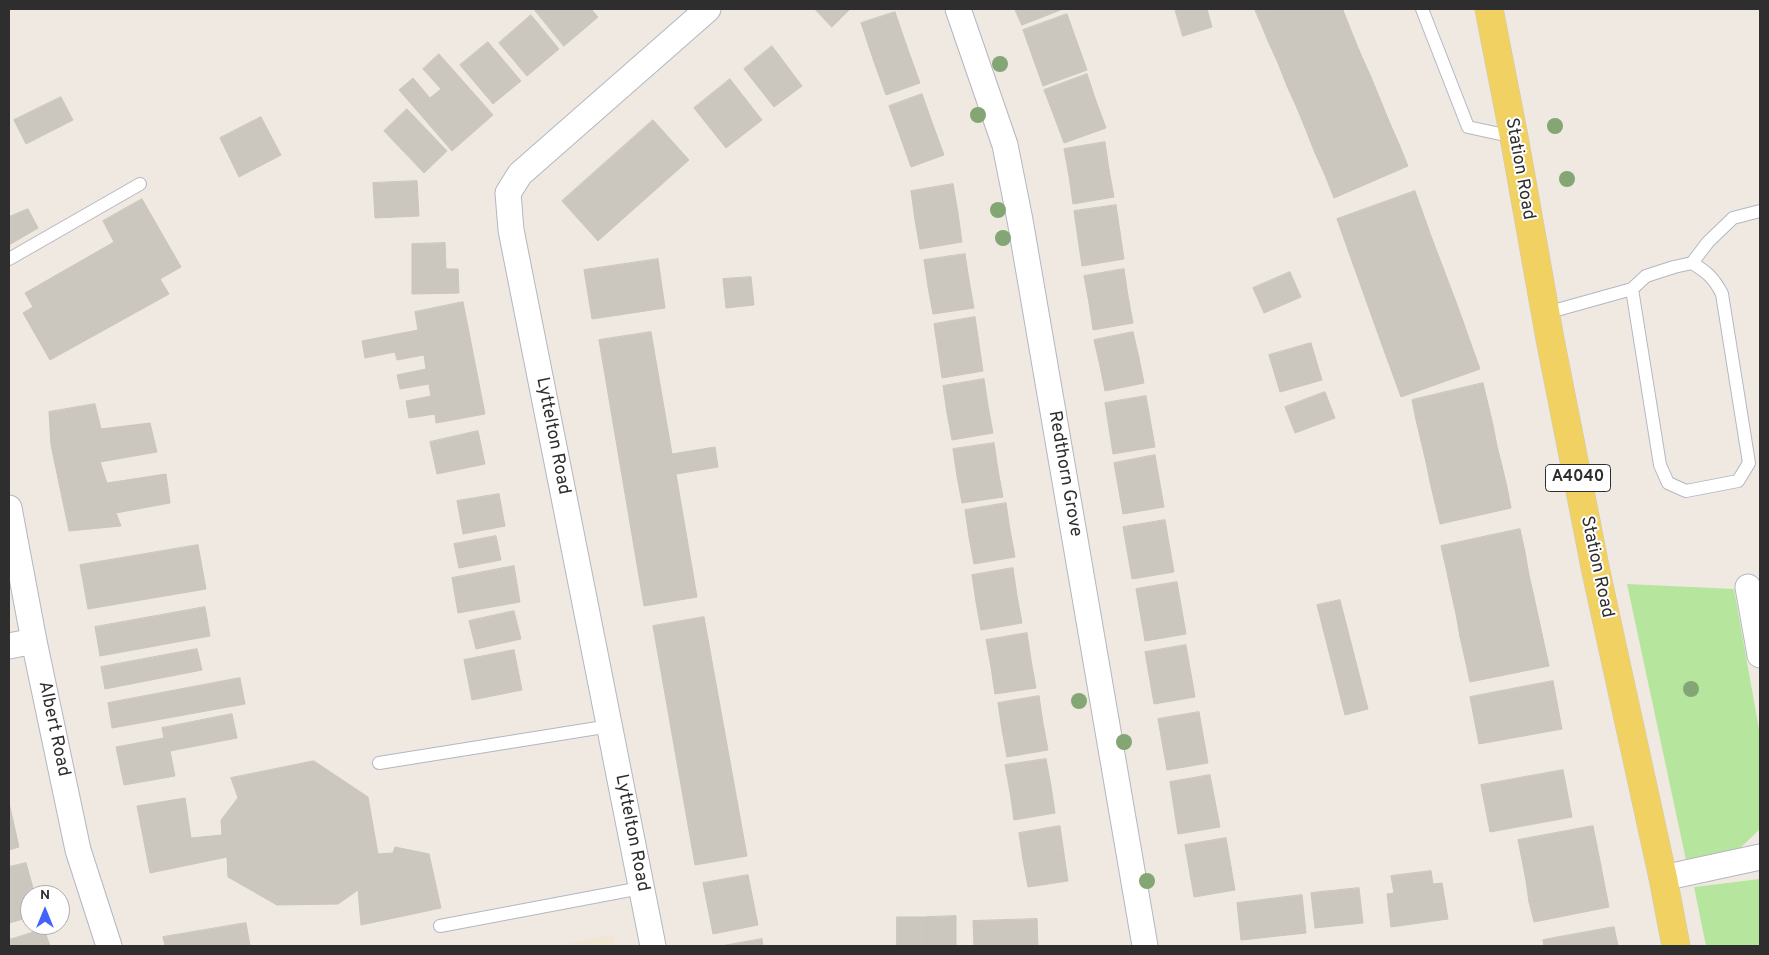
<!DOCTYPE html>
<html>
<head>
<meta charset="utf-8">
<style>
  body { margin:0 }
  #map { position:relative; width:1769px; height:955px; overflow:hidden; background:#efe9e1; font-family:Overpass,sans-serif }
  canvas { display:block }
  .frame { position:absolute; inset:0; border:10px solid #2e2e2e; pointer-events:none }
  .north { position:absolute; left:20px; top:885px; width:50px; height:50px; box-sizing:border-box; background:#fff; border:1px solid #ababab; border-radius:50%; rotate:0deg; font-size:14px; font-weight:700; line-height:20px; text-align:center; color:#2e2e2e }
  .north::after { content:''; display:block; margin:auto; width:18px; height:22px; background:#4264fb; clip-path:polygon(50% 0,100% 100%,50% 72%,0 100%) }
</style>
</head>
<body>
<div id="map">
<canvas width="1769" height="955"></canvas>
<div class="frame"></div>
<div class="north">N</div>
</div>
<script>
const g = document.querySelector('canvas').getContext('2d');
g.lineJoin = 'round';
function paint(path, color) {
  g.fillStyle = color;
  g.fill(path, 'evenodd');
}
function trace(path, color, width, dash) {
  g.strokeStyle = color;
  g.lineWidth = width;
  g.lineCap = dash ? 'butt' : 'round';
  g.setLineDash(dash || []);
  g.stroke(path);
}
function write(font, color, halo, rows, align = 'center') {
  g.font = font + ' Overpass,sans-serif';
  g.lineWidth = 4;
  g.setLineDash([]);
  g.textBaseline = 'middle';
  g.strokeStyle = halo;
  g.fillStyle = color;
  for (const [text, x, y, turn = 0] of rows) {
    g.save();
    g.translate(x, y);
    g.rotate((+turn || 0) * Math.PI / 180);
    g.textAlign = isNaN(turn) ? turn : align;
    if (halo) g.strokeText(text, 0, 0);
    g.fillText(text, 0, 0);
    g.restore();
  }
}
paint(new Path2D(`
  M 613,935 L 616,946 L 554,946 Z`), '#f0e6d1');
paint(new Path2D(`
  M 1627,584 L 1734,589 L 1760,735 L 1760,829 L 1739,849 L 1686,860 Z
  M 1760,879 L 1760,946 L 1706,946 L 1694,887 Z`), '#b6e59e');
const building = new Path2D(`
  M 534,9 L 591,9 L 598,17 L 564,46 Z
  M 815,9 L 850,9 L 832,27 Z
  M 1015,9 L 1063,9 L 1022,25 Z
  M 1175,9 L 1207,9 L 1212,27 L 1183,36 Z
  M 1255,9 L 1283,9 L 1259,19 Z
  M 1283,9 L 1342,9 L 1343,10 L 1268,41 L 1259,19 Z
  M 1343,10 L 1352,33 L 1278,63 L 1268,41 Z
  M 895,12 L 907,47 L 873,59 L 861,23 Z
  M 1067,14 L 1077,42 L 1033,58 L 1023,30 Z
  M 531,15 L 559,49 L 527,76 L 499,43 Z
  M 1352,33 L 1361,55 L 1287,86 L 1278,63 Z
  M 488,42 L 521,81 L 493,104 L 460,65 Z
  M 1077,42 L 1087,70 L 1043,86 L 1033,58 Z
  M 772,46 L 802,86 L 774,107 L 744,69 Z
  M 907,47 L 920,83 L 886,95 L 873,59 Z
  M 439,54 L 493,115 L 452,151 L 399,90 L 413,78 L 430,98 L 441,89 L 423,69 Z
  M 1361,55 L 1371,77 L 1297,108 L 1287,86 Z
  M 1087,74 L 1096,101 L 1054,116 L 1044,90 Z
  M 1371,77 L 1380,99 L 1306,130 L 1297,108 Z
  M 730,79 L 762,120 L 726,148 L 694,108 Z
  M 922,94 L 933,125 L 900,136 L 889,106 Z
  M 61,97 L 73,120 L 26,144 L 14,120 Z
  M 1380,99 L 1389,121 L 1315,153 L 1306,130 Z
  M 1096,101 L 1106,128 L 1064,143 L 1054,116 Z
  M 407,109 L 447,151 L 424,173 L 384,131 Z
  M 261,117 L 281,155 L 239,177 L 220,138 Z
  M 653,120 L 689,160 L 598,241 L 562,201 Z
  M 1389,121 L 1399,144 L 1325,175 L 1315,153 Z
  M 933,125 L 944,155 L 911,167 L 900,136 Z
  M 1105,142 L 1109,170 L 1069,176 L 1064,149 Z
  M 1399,144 L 1408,166 L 1334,198 L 1325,175 Z
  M 1109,170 L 1114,197 L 1073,204 L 1069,176 Z
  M 417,181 L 419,216 L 375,218 L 373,183 Z
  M 953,184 L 958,213 L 915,220 L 911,191 Z
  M 1415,191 L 1431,236 L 1353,264 L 1337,219 Z
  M 142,199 L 181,267 L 160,279 L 169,294 L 50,360 L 23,313 L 33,307 L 25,293 L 114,242 L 103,221 Z
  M 1116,205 L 1120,232 L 1078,239 L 1074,211 Z
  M 28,209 L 38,228 L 9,245 L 9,217 Z
  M 958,213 L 962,242 L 920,249 L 915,220 Z
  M 1120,232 L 1124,259 L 1082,266 L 1078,239 Z
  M 1431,236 L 1456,302 L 1377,331 L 1353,264 Z
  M 445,243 L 446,269 L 458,269 L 459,293 L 412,294 L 412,244 Z
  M 965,254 L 969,280 L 928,287 L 924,260 Z
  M 658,259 L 665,308 L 592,319 L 584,270 Z
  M 1124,269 L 1128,296 L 1089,303 L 1084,276 Z
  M 1290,272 L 1301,297 L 1264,313 L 1253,288 Z
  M 751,277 L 754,305 L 726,308 L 723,279 Z
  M 969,280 L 974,308 L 933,314 L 928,287 Z
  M 1128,296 L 1133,323 L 1093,330 L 1089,303 Z
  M 463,302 L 485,414 L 436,423 L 435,414 L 409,418 L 406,401 L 431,396 L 429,384 L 400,389 L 397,375 L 426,369 L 424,355 L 397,360 L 395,352 L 365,358 L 362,341 L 418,330 L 415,312 Z
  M 1456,302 L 1464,324 L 1385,353 L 1377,331 Z
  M 975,317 L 979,344 L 938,351 L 934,324 Z
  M 1464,324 L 1472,347 L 1393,375 L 1385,353 Z
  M 651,332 L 672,454 L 715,447 L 718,467 L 676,474 L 697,597 L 644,606 L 599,340 Z
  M 1133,332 L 1139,358 L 1100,366 L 1094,340 Z
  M 1311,343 L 1322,380 L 1280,392 L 1269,355 Z
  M 979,344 L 983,371 L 942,378 L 938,351 Z
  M 1472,347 L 1480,369 L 1401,397 L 1393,375 Z
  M 1139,358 L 1144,383 L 1105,391 L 1100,366 Z
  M 984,379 L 988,406 L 947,413 L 943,386 Z
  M 1483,383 L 1488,404 L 1416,420 L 1412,400 Z
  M 1325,392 L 1335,418 L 1295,433 L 1285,407 Z
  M 1146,396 L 1155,447 L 1113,454 L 1105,403 Z
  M 95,404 L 101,429 L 150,423 L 157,452 L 100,462 L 107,483 L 166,474 L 170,503 L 116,513 L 121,526 L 69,531 L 51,445 L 49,412 Z
  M 1488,404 L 1493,425 L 1421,441 L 1416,420 Z
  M 988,406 L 993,433 L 952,440 L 947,413 Z
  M 1493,425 L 1497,446 L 1426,462 L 1421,441 Z
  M 478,431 L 485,464 L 437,474 L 430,442 Z
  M 994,443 L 998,470 L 957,476 L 953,449 Z
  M 1497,446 L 1502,466 L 1430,482 L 1426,462 Z
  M 1155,455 L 1164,507 L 1123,514 L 1114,463 Z
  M 1502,466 L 1507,487 L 1435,503 L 1430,482 Z
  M 998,470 L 1003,497 L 962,503 L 957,476 Z
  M 1507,487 L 1511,508 L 1440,524 L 1435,503 Z
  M 499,494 L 505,526 L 463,534 L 457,501 Z
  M 1006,503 L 1010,530 L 969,537 L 965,510 Z
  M 1165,520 L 1174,572 L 1132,579 L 1123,527 Z
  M 1520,529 L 1525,552 L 1446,568 L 1441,546 Z
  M 1010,530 L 1015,557 L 974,564 L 969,537 Z
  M 496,536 L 501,560 L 459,568 L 454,544 Z
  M 198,545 L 206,589 L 88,609 L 80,565 Z
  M 1525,552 L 1529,575 L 1451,592 L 1446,568 Z
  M 514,566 L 520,602 L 458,613 L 452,578 Z
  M 1013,568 L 1017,596 L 976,602 L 972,575 Z
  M 1529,575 L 1534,597 L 1456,614 L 1451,592 Z
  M 1177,582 L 1186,634 L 1145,641 L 1136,589 Z
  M 1017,596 L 1022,623 L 981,630 L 976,602 Z
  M 1534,597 L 1539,620 L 1460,637 L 1456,614 Z
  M 1340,600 L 1368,709 L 1345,715 L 1317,605 Z
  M 205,607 L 210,636 L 100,656 L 95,627 Z
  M 514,611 L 521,639 L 476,649 L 469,621 Z
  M 704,617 L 747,856 L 695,865 L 653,626 Z
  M 1539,620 L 1544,643 L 1465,659 L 1460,637 Z
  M 1027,633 L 1031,660 L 991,667 L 986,640 Z
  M 1544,643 L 1549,666 L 1470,682 L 1465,659 Z
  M 1186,645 L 1195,697 L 1154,704 L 1145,652 Z
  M 197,649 L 202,670 L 105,689 L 101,667 Z
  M 514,650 L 522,690 L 472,700 L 464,660 Z
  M 1031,660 L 1036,688 L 995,694 L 991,667 Z
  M 240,678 L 245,704 L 112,728 L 108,703 Z
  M 1553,681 L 1562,729 L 1479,744 L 1470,697 Z
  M 1039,696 L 1043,723 L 1002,730 L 998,703 Z
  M 1199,712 L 1208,763 L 1167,770 L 1158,719 Z
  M 232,714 L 237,738 L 170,751 L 175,776 L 124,785 L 116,747 L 164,738 L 162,728 Z
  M 1043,723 L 1048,750 L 1007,757 L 1002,730 Z
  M 1046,759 L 1051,786 L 1010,792 L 1005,765 Z
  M 314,761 L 368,797 L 378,854 L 393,853 L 395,847 L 429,854 L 441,908 L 361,925 L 358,890 L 338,904 L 277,905 L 228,877 L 227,857 L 150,873 L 137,806 L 185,798 L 191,838 L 222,835 L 221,820 L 238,798 L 231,778 Z
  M 1563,770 L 1572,817 L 1490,832 L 1481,785 Z
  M 1210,775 L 1220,827 L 1178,834 L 1170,782 Z
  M 1051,786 L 1055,813 L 1014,820 L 1010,792 Z
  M 9,803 L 19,847 L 9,850 Z
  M 1060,826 L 1064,854 L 1023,860 L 1019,833 Z
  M 1593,826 L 1597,846 L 1522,860 L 1518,840 Z
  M 1226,838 L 1235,890 L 1194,897 L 1185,845 Z
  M 1597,846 L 1601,866 L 1526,881 L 1522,860 Z
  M 1064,854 L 1068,881 L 1028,887 L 1023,860 Z
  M 26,863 L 35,895 L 30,895 L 30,917 L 9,923 L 9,867 Z
  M 1601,866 L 1605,887 L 1529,902 L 1526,881 Z
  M 1431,871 L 1433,884 L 1442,883 L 1448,919 L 1391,927 L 1387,894 L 1394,893 L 1391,876 Z
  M 748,875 L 758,925 L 713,934 L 703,883 Z
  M 1605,887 L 1609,907 L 1534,922 L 1529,902 Z
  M 1359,888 L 1363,923 L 1315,928 L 1311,893 Z
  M 1302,895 L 1306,933 L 1241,940 L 1237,903 Z
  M 956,916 L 956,946 L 927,946 L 927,917 Z
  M 897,917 L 927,917 L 927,946 L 897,946 Z
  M 1037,919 L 1038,946 L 1006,946 L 1005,920 Z
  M 1005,920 L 1006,946 L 974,946 L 973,921 Z
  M 246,923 L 250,946 L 165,946 L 163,937 Z
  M 1614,927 L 1618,946 L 1544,946 L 1543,940 Z
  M 44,929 L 50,946 L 9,946 L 9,940 Z
  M 762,939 L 763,946 L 721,946 Z`);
paint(building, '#cbc7bf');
trace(building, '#cbc5ba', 1);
const lane = new Path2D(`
  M 1422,9 L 1468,127 L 1514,137
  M 9,259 L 140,184
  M 1692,263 L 1708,242 L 1733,218 L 1760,211
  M 1546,313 L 1632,289 L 1646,276 L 1674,267 L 1692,263 C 1707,272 1714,278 1722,294 L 1749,463 L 1738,481 L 1686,491 L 1668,483 L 1660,465 L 1632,289
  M 379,763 L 610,726
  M 440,926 L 641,888`);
const street = new Path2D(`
  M 958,9 L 1005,145 L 1020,220 L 1145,946
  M 9,508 L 34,641 L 78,850 L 109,946
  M 1748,587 L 1760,655
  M 9,646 L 34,641
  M 1663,878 L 1760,857
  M 653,946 L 511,230 L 508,193 L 520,174 L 708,9`);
const primary = new Path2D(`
  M 1489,9 L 1514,137 L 1550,339 L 1596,572 L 1663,878 L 1676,946`);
trace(lane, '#b4b7c1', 14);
trace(street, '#b4b7c1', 27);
trace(primary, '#c9c9c9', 29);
trace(lane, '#fff', 12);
trace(street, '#fff', 25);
trace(primary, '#f2d163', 28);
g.fillStyle = '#84a574';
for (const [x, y] of [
  [1000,64],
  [978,115],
  [1555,126],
  [1567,179],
  [998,210],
  [1003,238],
  [1691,689],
  [1079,701],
  [1124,742],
  [1147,881]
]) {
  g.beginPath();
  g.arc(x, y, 8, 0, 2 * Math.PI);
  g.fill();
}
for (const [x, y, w] of [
  [1578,478,65]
]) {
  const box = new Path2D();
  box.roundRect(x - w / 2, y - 13.5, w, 27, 4);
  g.fillStyle = '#fff';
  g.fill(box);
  trace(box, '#2e2e2e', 1);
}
write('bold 16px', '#2e2e2e', null, [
  ["A4040",1578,478]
]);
write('18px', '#2e2e2e', '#fff', [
  ["Station Road",1519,169,80],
  ["Lyttelton Road",552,436,79],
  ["Redthorn Grove",1064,474,80],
  ["Station Road",1596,567,78],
  ["Albert Road",53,729,78],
  ["Lyttelton Road",631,833,79]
]);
</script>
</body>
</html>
